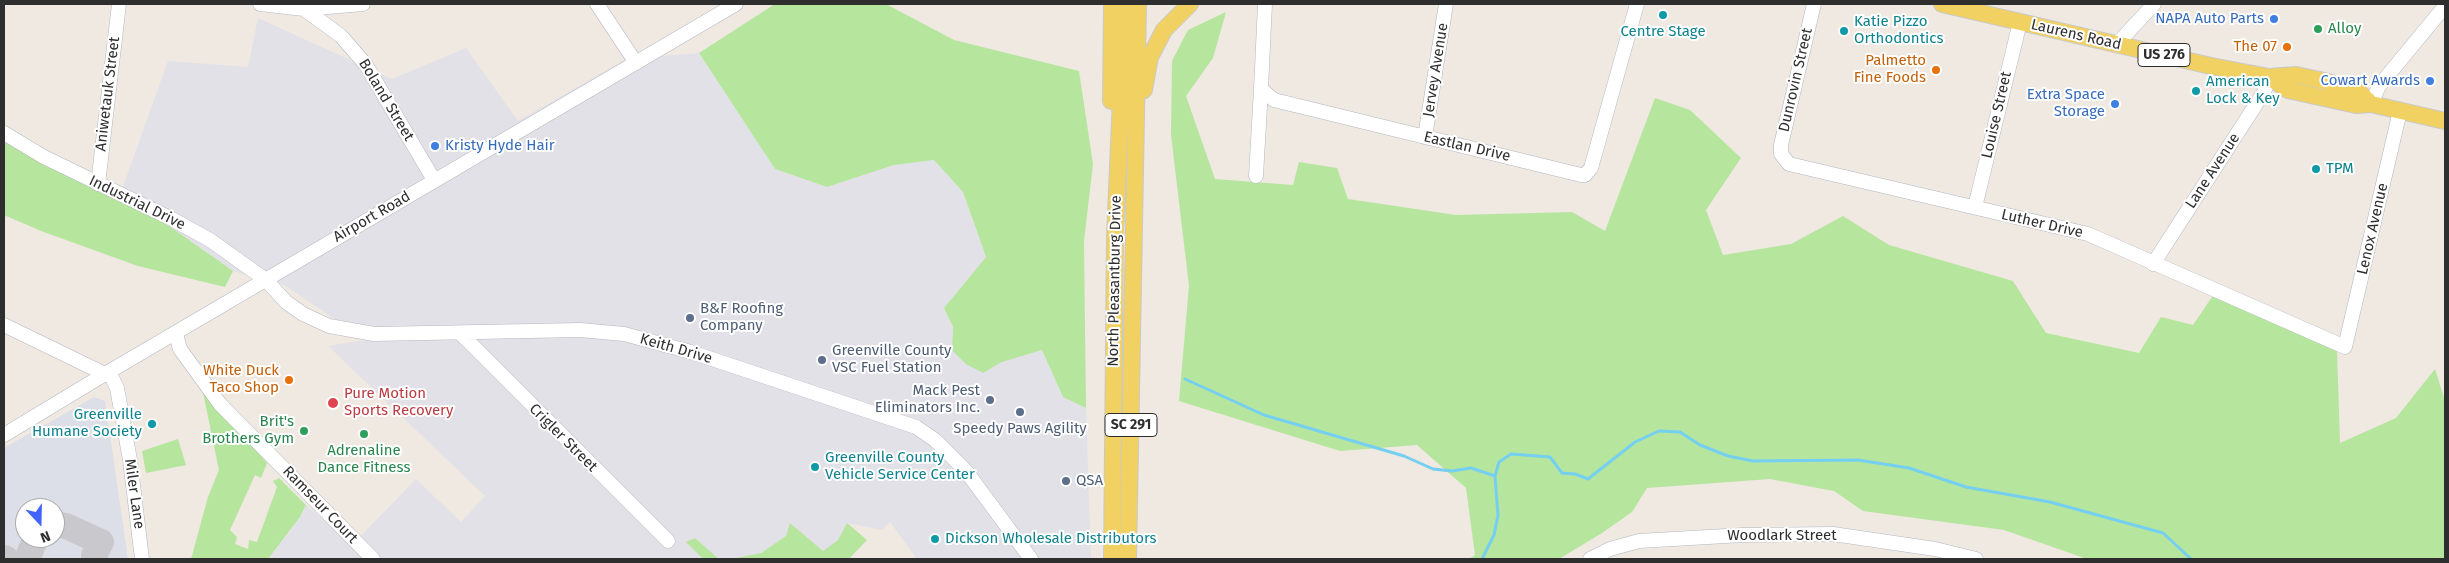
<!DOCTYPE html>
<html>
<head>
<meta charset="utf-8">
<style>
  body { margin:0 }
  #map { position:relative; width:2449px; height:563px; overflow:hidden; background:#efe9e1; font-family:"Fira Sans",sans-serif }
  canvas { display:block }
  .frame { position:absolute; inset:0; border:5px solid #2e2e2e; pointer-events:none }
  .north { position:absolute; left:15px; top:498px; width:50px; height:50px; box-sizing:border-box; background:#fff; border:1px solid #ababab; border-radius:50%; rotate:159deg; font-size:14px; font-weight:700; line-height:20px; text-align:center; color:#2e2e2e }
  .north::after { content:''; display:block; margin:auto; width:18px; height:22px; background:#4264fb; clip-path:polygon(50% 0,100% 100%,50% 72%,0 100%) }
</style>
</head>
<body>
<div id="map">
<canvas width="2449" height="563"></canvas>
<div class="frame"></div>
<div class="north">N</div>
</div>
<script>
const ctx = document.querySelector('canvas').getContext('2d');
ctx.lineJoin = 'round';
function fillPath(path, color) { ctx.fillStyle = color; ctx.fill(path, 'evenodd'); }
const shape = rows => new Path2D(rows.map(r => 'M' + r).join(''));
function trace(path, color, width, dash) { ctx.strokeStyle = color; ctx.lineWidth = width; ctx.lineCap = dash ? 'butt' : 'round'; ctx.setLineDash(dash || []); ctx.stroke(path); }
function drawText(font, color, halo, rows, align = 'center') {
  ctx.font = font + ' "Fira Sans",sans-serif'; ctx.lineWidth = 4; ctx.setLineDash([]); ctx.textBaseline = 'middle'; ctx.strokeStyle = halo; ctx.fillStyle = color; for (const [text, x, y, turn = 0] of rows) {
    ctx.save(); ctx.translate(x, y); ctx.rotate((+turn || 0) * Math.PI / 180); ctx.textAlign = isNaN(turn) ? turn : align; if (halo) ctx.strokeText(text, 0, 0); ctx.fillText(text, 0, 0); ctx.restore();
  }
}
fillPath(shape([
  [258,18,392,79,466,48,518,121,626,59,699,53,775,169,827,187,894,165,934,160,963,192,986,257,944,308,953,327,952,350,983,373,1002,362,1042,350,1063,397,1086,408,1091,559,917,559,890,522,882,530,847,523,838,540,823,551,814,545,786,536,761,553,731,559,719,559,695,538,687,542,703,559,268,559,300,518,306,505,352,545,416,479,461,522,485,496,328,346,366,340,284,285,233,271,121,192,168,61,248,67]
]), '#e3e1e8');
fillPath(shape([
  [94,397,105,401,128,559,4,559,4,448],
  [25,508,55,508,55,538,25,538]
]), '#dcdee8');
fillPath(shape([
  [775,4,886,4,954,40,1079,71,1093,164,1084,241,1086,408,1063,397,1042,350,1002,362,983,373,966,364,952,350,953,327,944,308,986,257,963,192,934,160,894,165,827,187,775,169,699,53],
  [1226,12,1213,58,1186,96,1215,179,1293,185,1299,162,1337,168,1348,199,1456,215,1572,212,1605,231,1655,98,1690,110,1741,158,1706,210,1723,255,1791,244,1843,216,1889,245,2013,281,2046,333,2139,353,2161,317,2193,325,2214,294,2337,349,2340,443,2396,418,2435,369,2445,401,2445,559,2087,559,2004,530,1863,511,1834,491,1770,479,1647,488,1632,512,1602,533,1559,559,1469,559,1475,555,1466,488,1417,445,1340,451,1179,401,1189,286,1171,135,1172,61,1188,30],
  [4,139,121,192,233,271,225,287,138,266,41,231,4,215],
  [202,388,267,463,261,478,255,475,230,530,237,537,235,544,248,549,249,540,257,542,277,487,273,481,279,478,306,505,300,517,268,559,191,559,208,497,219,470],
  [178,439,186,465,146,473,142,451],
  [790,523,823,551,838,540,847,523,867,540,849,559,731,559,761,553,786,536],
  [695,538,719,559,703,559,686,542]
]), '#b6e59e');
trace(shape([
  [1185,379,1264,415,1404,456,1433,469,1452,471,1471,468,1495,476,1499,462,1511,454,1550,457,1562,473,1575,474,1588,479,1635,442,1659,431,1680,432,1700,445,1728,456,1753,461,1858,460,1909,468,1966,487,2050,502,2163,533,2191,559],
  [1482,559,1494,535,1498,515,1495,476]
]), '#75cff0', 3);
trace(shape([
  [55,524,66,526,101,542,94,556],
  [4,558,6,559],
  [27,559,36,538]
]), '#c9c8cc', 26);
const minor = shape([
  [260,4,304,9,363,4],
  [597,4,636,63],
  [1265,4,1261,89,1274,100,1581,175,1585,175,1591,168,1637,4],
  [1814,4,1781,145,1781,154,1789,164,2088,234,2345,347,2400,111],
  [304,9,341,36,366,65,434,180],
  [2117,44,2154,4],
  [2371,104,2379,86,2445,6],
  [4,133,44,157,172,219,210,240,266,280,286,302,303,314,329,326,374,334,580,330,624,334,691,352,916,427,935,440,966,471,1031,559],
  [1425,137,1446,4],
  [1256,176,1261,89],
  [98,184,119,4],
  [1975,207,2020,22],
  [2153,264,2264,92,2269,77],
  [4,325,105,374,736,4],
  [460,333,668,541],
  [176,334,180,349,220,404,373,559],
  [109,372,117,388,130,460,142,559],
  [4,435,105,374],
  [1590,559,1610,549,1639,541,1743,535,1833,534,1935,549,1976,559]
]);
const major = shape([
  [1942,4,2211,66,2269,77,2296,75,2324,81,2358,91,2371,104],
  [2269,77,2288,90,2356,105,2371,104,2445,121],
  [1144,90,1150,57,1164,30,1190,4],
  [1111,101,1112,4],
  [1112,559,1115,237,1125,4],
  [1128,559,1138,4]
]);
trace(minor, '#b4b7c1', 15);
trace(major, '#c9c9c9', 18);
trace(minor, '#fff', 14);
trace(major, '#f2d163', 16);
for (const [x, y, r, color] of [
  [1663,15,5,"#0f9aa8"],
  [2274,19,5,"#3f7fe0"],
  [2318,29,5,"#2e9e5b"],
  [1844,31,5,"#0f9aa8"],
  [2287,47,5,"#e8710a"],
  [1936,70,5,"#e8710a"],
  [2430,81,5,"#3f7fe0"],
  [2196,91,5,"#0f9aa8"],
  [2115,104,5,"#3f7fe0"],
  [435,146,5,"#3f7fe0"],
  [2316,169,5,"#0f9aa8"],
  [690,318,5,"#5c6f8a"],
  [822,360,5,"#5c6f8a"],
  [289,380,5,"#e8710a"],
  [990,400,5,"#5c6f8a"],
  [333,403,6,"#e0444e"],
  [1020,412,5,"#5c6f8a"],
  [152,424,5,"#0f9aa8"],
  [304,431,5,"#2e9e5b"],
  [364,434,5,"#2e9e5b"],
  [815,467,5,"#0f9aa8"],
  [1066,481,5,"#5c6f8a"],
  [935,539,5,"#0f9aa8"]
]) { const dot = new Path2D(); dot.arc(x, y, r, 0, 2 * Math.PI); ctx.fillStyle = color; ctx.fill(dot); trace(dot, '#fff', 2); }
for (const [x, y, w] of [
  [2164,55,52],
  [1131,425,52]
]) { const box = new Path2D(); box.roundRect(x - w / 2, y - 11.5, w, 23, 4); ctx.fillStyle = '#fff'; ctx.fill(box); trace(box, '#2e2e2e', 1); }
drawText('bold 14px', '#2e2e2e', null, [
  ["US 276",2164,55],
  ["SC 291",1131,425]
]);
drawText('15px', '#366cbe', '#fff', [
  ["NAPA Auto Parts",2264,19],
  ["Cowart Awards",2420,81],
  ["Extra Space",2105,95],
  ["Storage",2105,112],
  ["Kristy Hyde Hair",445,146,"left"]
], 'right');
drawText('15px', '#0d838f', '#fff', [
  ["Katie Pizzo",1854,22],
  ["Orthodontics",1854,39],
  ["Centre Stage",1663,32,"center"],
  ["American",2206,82],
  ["Lock & Key",2206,99],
  ["TPM",2326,169],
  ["Greenville",142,415,"right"],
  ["Humane Society",142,432,"right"],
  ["Greenville County",825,458],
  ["Vehicle Service Center",825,475],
  ["Dickson Wholesale Distributors",945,539]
], 'left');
drawText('15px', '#27864d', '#fff', [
  ["Alloy",2328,29],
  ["Brit's",294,422,"right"],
  ["Brothers Gym",294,439,"right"],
  ["Adrenaline",364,451,"center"],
  ["Dance Fitness",364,468,"center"]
], 'left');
drawText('15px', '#2e2e2e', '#fff', [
  ["Laurens Road",2076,35,13],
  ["Jervey Avenue",1436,70,-81],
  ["Dunrovin Street",1796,80,-77],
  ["Aniwetauk Street",108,94,-83],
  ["Boland Street",386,100,59],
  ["Louise Street",1997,115,-77],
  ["Eastlan Drive",1467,147,13],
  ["Lane Avenue",2213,171,-57],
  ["Industrial Drive",137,203,26],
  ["Airport Road",372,217,-30],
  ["Luther Drive",2042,224,13],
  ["Lenox Avenue",2373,229,-77],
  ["North Pleasantburg Drive",1115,281,-89],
  ["Keith Drive",676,349,16],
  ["Crigler Street",563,438,45],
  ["Miler Lane",134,494,82],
  ["Ramseur Court",320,505,46],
  ["Woodlark Street",1782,536]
]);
drawText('15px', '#c56008', '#fff', [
  ["The 07",2277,47],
  ["Palmetto",1926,61],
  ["Fine Foods",1926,78],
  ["White Duck",279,371],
  ["Taco Shop",279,388]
], 'right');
drawText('15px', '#4e5e75', '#fff', [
  ["B&F Roofing",700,309],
  ["Company",700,326],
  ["Greenville County",832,351],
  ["VSC Fuel Station",832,368],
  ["Mack Pest",980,391,"right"],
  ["Eliminators Inc.",980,408,"right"],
  ["Speedy Paws Agility",1020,429,"center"],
  ["QSA",1076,481]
], 'left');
drawText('15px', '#be3a42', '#fff', [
  ["Pure Motion",344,394],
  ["Sports Recovery",344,411]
], 'left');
</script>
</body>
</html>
